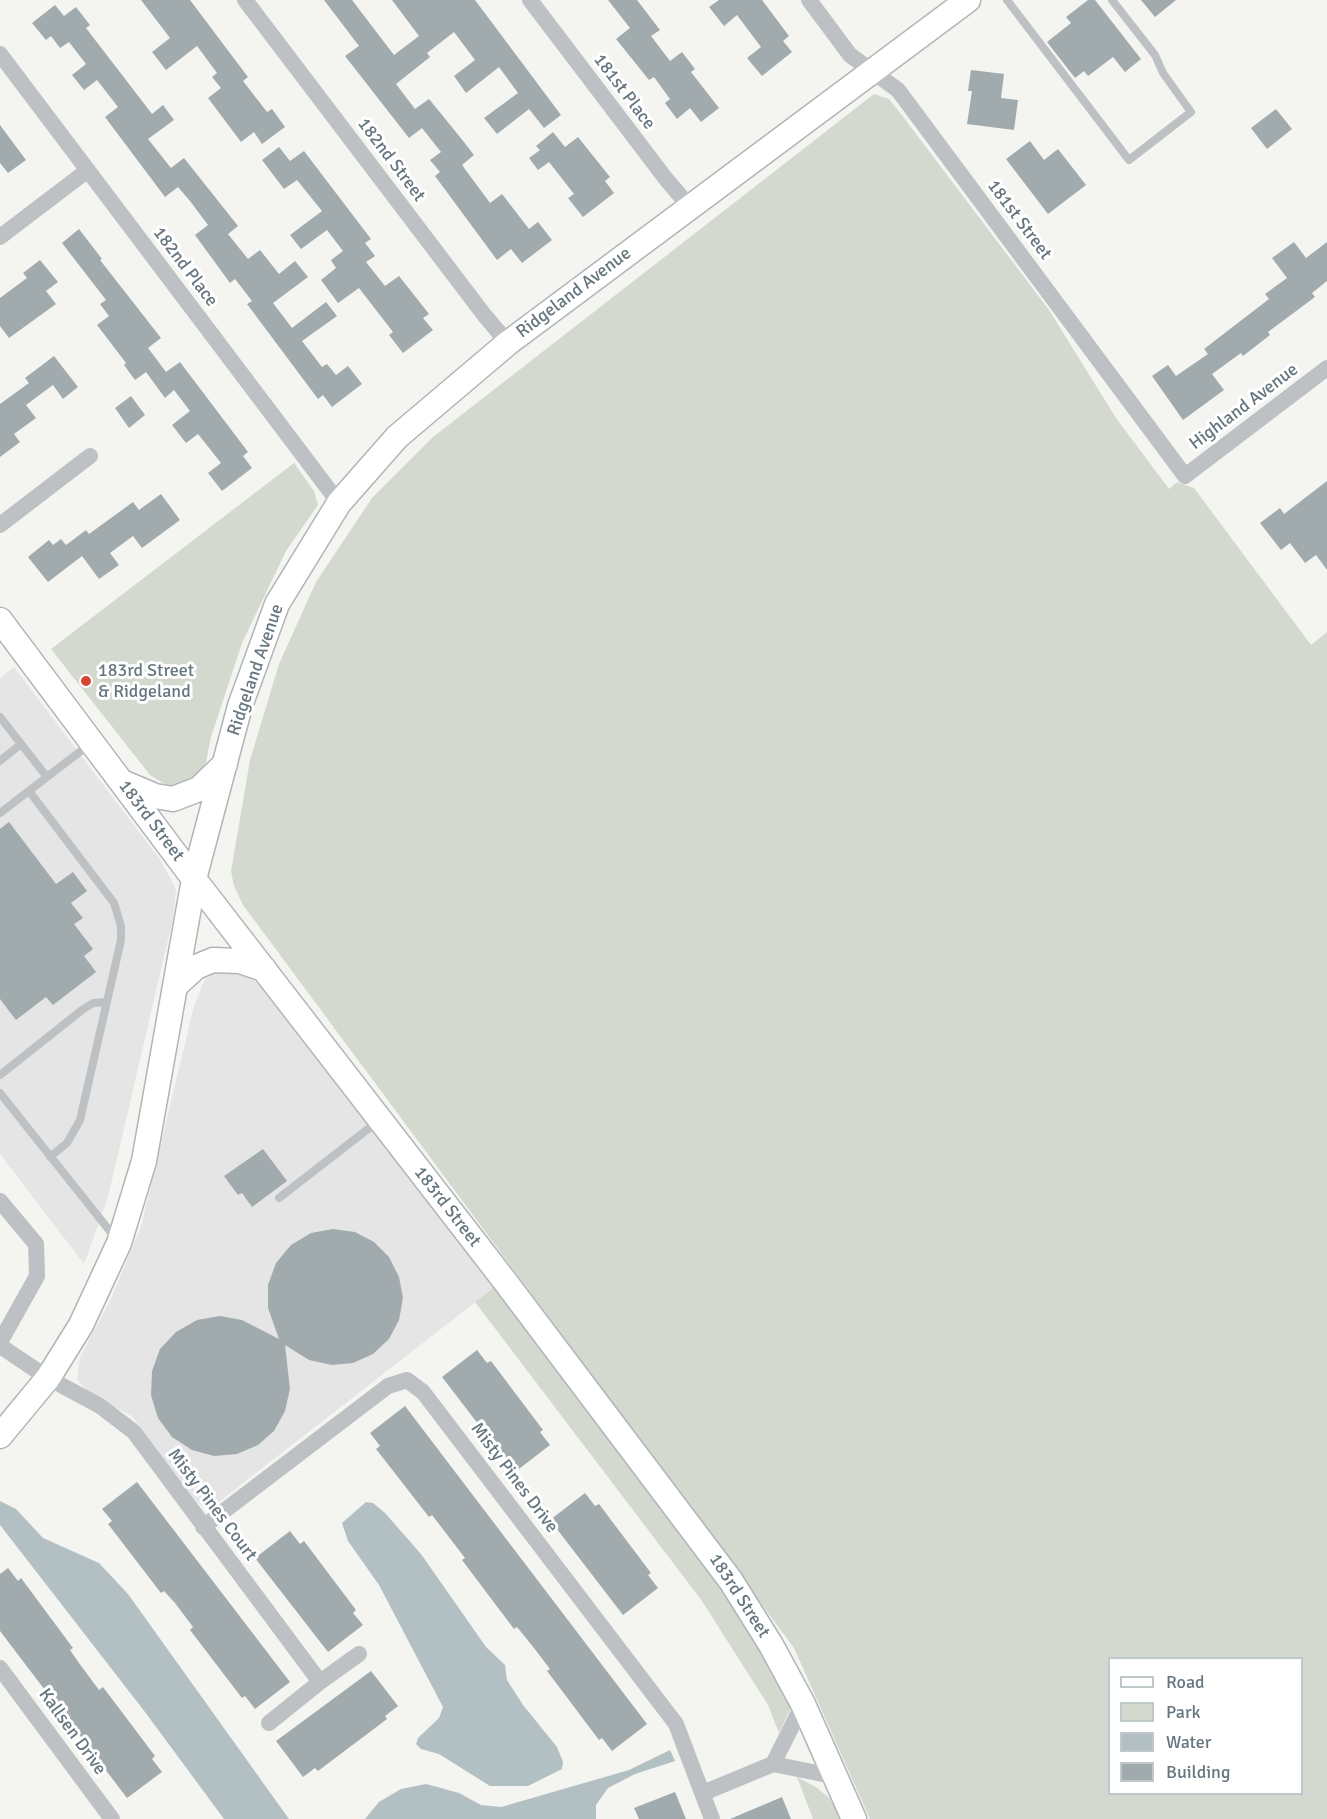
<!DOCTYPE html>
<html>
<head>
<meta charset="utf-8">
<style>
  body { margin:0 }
  #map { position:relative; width:1327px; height:1819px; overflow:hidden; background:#f4f4f0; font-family:Signika,sans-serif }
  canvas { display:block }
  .legend { position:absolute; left:1108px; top:1657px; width:195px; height:138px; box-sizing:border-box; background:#fff; border:2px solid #c1c8cc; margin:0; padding:8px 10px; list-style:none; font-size:18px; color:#65767f }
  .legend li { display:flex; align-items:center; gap:12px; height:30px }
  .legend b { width:30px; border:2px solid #c1c8cc }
</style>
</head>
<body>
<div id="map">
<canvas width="1327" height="1819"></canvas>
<ul class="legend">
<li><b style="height:8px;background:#fff"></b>Road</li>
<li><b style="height:16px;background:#d4d9d0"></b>Park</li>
<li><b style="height:16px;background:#b3c0c3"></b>Water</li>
<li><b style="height:16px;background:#a1abae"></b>Building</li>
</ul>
</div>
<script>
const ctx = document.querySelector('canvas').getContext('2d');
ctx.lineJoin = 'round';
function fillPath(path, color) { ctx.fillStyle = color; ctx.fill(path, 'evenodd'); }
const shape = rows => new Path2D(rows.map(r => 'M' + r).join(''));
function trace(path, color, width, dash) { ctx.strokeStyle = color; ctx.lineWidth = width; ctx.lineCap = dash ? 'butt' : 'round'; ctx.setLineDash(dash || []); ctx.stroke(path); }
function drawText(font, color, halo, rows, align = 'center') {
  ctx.font = font + ' Signika,sans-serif'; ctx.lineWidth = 6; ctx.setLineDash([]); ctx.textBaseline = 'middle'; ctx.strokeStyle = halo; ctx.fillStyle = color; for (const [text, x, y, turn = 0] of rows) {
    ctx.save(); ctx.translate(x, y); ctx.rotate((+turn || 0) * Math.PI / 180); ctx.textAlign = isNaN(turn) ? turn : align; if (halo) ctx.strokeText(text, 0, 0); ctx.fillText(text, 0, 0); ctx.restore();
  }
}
fillPath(shape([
  [14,667,161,861,176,889,173,918,108,1197,84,1264,0,1154,0,678],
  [221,971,243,973,260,984,496,1286,211,1508,197,1503,132,1416,91,1395,77,1379,80,1357,110,1301,141,1227,194,1006,205,979]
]), '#e4e5e4');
fillPath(shape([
  [874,94,889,99,901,114,1049,310,1116,418,1169,489,1177,482,1194,488,1311,645,1327,632,1327,1819,870,1819,794,1648,243,905,234,886,231,871,250,760,279,664,316,582,372,498,433,437],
  [1110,1658,1302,1658,1302,1794,1110,1794],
  [294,463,314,491,318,505,286,551,242,643,211,737,205,767,190,783,171,788,150,775,51,649],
  [496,1286,721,1584,782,1683,791,1708,779,1733,768,1705,702,1601,475,1302],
  [797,1777,816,1787,829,1798,842,1819,813,1819]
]), '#d4d9d0');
fillPath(shape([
  [0,1501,16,1509,43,1538,99,1563,128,1594,289,1819,224,1819,145,1712,0,1525],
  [366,1502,373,1503,385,1513,421,1554,486,1647,505,1665,507,1680,523,1705,557,1747,563,1762,562,1769,528,1786,490,1786,439,1754,421,1749,416,1744,418,1738,439,1718,443,1707,379,1585,348,1541,342,1523],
  [670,1750,675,1761,635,1774,608,1788,596,1805,596,1819,365,1819,379,1802,401,1789,426,1784,459,1793,481,1805,501,1807,629,1770]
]), '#b3c0c3');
fillPath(shape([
  [141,0,190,0,248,77,243,81,267,112,272,109,285,127,262,144,254,132,241,142,208,98,221,88,212,77,217,73,197,46,166,70,152,52,170,38],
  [324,0,352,0,394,55,419,36,392,0,475,0,561,115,544,128,529,109,497,134,484,118,518,93,499,67,466,93,454,76,475,60,454,32,427,53,430,57,396,84,415,109,429,99,460,137,474,155,462,165,490,203,502,194,529,229,538,222,552,240,522,263,511,249,497,260,435,176,440,172,430,160,441,152,422,128,409,138,345,56,359,46],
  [608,0,637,0,660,30,651,36,670,61,682,52,695,69,691,72,719,108,701,122,690,108,677,119,665,103,670,99,654,77,649,80,616,39,630,28],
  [719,0,762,0,789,36,783,41,792,52,762,76,747,58,761,47,737,15,724,26,709,7],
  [1088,0,1095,0,1141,59,1125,72,1113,57,1088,76,1084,71,1075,78,1047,42,1071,23,1066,17],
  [1141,0,1176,0,1155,17],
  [55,5,64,16,76,7,90,25,86,28,152,114,163,105,174,120,148,139,171,168,184,158,238,226,228,234,248,259,260,250,279,274,295,261,308,277,273,303,292,328,326,302,337,316,302,341,322,367,327,364,336,375,348,366,362,384,332,407,323,395,318,399,247,304,252,301,235,279,230,283,195,235,208,225,190,201,178,187,165,197,105,117,118,107,97,80,84,90,72,75,86,64,69,42,60,48,51,36,46,40,32,23],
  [971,70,1004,74,1001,98,1018,100,1014,130,967,124,972,91,968,91],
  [1276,109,1292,129,1267,149,1251,128],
  [0,125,26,160,8,173,0,163],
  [553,132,565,147,578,137,610,177,605,181,614,193,583,217,568,198,574,194,549,162,538,170,529,158,540,150,536,146],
  [1030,141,1044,160,1058,149,1086,185,1048,214,1006,159],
  [279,147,290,161,304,151,371,239,365,243,375,256,366,262,385,286,399,276,429,314,423,318,433,330,403,353,389,335,393,332,359,288,338,303,321,280,336,268,331,260,343,251,327,230,301,249,290,235,322,211,297,180,284,189,262,160],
  [79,229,102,259,100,260,161,338,148,348,166,372,180,362,248,452,243,456,252,468,222,491,208,473,221,463,198,434,186,443,172,425,190,411,174,390,165,398,146,372,135,380,124,365,126,363,97,325,109,316,100,304,106,300,62,243],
  [1294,242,1306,258,1327,242,1327,281,1312,293,1315,297,1268,332,1270,335,1243,356,1241,353,1212,374,1224,390,1183,420,1152,376,1168,365,1176,376,1208,354,1204,349,1269,299,1265,294,1287,278,1272,258],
  [40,260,58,282,46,291,56,304,9,338,0,326,0,298,27,278,23,273],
  [54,356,78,387,63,399,53,385,26,405,36,418,14,434,20,442,0,457,0,404,29,383,25,378],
  [131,396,145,415,129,428,115,408],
  [1327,481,1327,570,1316,555,1305,563,1290,543,1281,550,1260,523,1280,508,1284,514],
  [161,494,180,520,142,548,133,536,110,553,119,565,99,579,82,556,48,582,28,557,49,540,53,545,61,539,66,545,86,530,89,534,133,502,139,510],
  [9,822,56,884,73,872,87,891,71,903,83,918,74,924,93,949,84,956,96,972,53,1005,46,997,16,1020,0,999,0,829],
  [263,1149,287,1181,252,1207,242,1193,238,1195,224,1176],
  [333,1229,355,1232,374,1242,389,1257,399,1277,403,1298,399,1320,389,1339,373,1354,353,1363,332,1365,309,1360,285,1345,290,1389,285,1411,274,1431,258,1445,237,1454,214,1456,192,1450,172,1437,158,1418,151,1395,152,1371,160,1349,176,1332,197,1320,220,1316,242,1320,279,1339,268,1308,268,1285,276,1263,291,1245,311,1233],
  [477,1350,487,1363,491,1361,543,1430,540,1432,550,1445,515,1472,442,1377],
  [405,1406,647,1724,612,1751,602,1738,599,1740,547,1671,550,1669,534,1648,517,1627,514,1629,462,1560,465,1558,432,1515,429,1517,376,1449,380,1446,370,1433],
  [137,1482,290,1682,255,1709,245,1696,242,1698,190,1630,193,1627,175,1603,164,1591,161,1593,108,1524,112,1521,102,1509],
  [585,1493,595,1506,599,1504,651,1573,648,1575,658,1588,623,1615,550,1520],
  [290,1531,300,1544,304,1541,356,1610,353,1613,363,1625,328,1652,255,1558],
  [8,1568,18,1581,21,1578,73,1648,70,1650,79,1663,99,1690,103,1687,155,1756,152,1759,162,1772,127,1798,0,1631,0,1574],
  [371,1671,398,1706,385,1716,387,1719,318,1771,315,1768,303,1777,276,1741],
  [675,1792,686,1819,639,1819,634,1808],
  [782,1797,791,1819,730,1819]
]), '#a1abae');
const secondary = shape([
  [0,620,194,879,504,1280,731,1581,771,1645,803,1704,854,1819],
  [122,782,155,796,173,799,199,789,225,764],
  [175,986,196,967,213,960,240,961,264,969],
  [0,1436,48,1378,81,1325,119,1243,144,1161,194,879,240,706,277,604,339,503,397,437,508,343,968,0]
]);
trace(secondary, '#b0b5b8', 27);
trace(shape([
  [1007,0,1129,160,1191,112,1163,73,1155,55,1112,0],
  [0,717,47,777],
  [0,761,21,744],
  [29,791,114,903,121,926,121,940,80,1120,67,1143,50,1157],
  [0,813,90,744],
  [0,1075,82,1010,93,1003,107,1002],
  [0,1093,117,1240],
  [279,1198,377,1122]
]), '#bdc1c4', 8);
trace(shape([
  [245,0,485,316,508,343],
  [530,0,666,179,689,206],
  [809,0,850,55,898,90,1185,476,1327,368],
  [0,54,339,503],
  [0,237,88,170],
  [0,525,90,456],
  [0,1201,36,1244,37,1276,0,1342],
  [0,1346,48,1378,100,1406,134,1432,320,1682,269,1723],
  [203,1527,388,1386,407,1380,423,1392,676,1724,712,1819],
  [0,1668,112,1819],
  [320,1682,359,1654],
  [803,1704,773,1764,837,1777],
  [703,1793,773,1764]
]), '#bdc1c4', 16);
trace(secondary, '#fff', 24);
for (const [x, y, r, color] of [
  [86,681,6,"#d5452f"]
]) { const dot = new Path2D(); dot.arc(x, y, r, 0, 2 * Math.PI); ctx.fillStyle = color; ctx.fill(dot); trace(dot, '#fff', 2); }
drawText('18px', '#65767f', '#fff', [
  ["181st Place",624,92,53],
  ["182nd Street",391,160,53],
  ["181st Street",1019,220,53],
  ["182nd Place",185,267,53],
  ["Ridgeland Avenue",574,293,-37],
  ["Highland Avenue",1244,407,-37],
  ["Ridgeland Avenue",256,670,-71],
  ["183rd Street",151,821,53],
  ["183rd Street",447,1207,52],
  ["Misty Pines Drive",514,1478,53],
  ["Misty Pines Court",212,1505,53],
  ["183rd Street",739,1596,57],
  ["Kallsen Drive",72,1732,54]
]);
drawText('18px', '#65767f', '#fff', [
  ["183rd Street",98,671],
  ["& Ridgeland",98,692]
], 'left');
</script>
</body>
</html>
